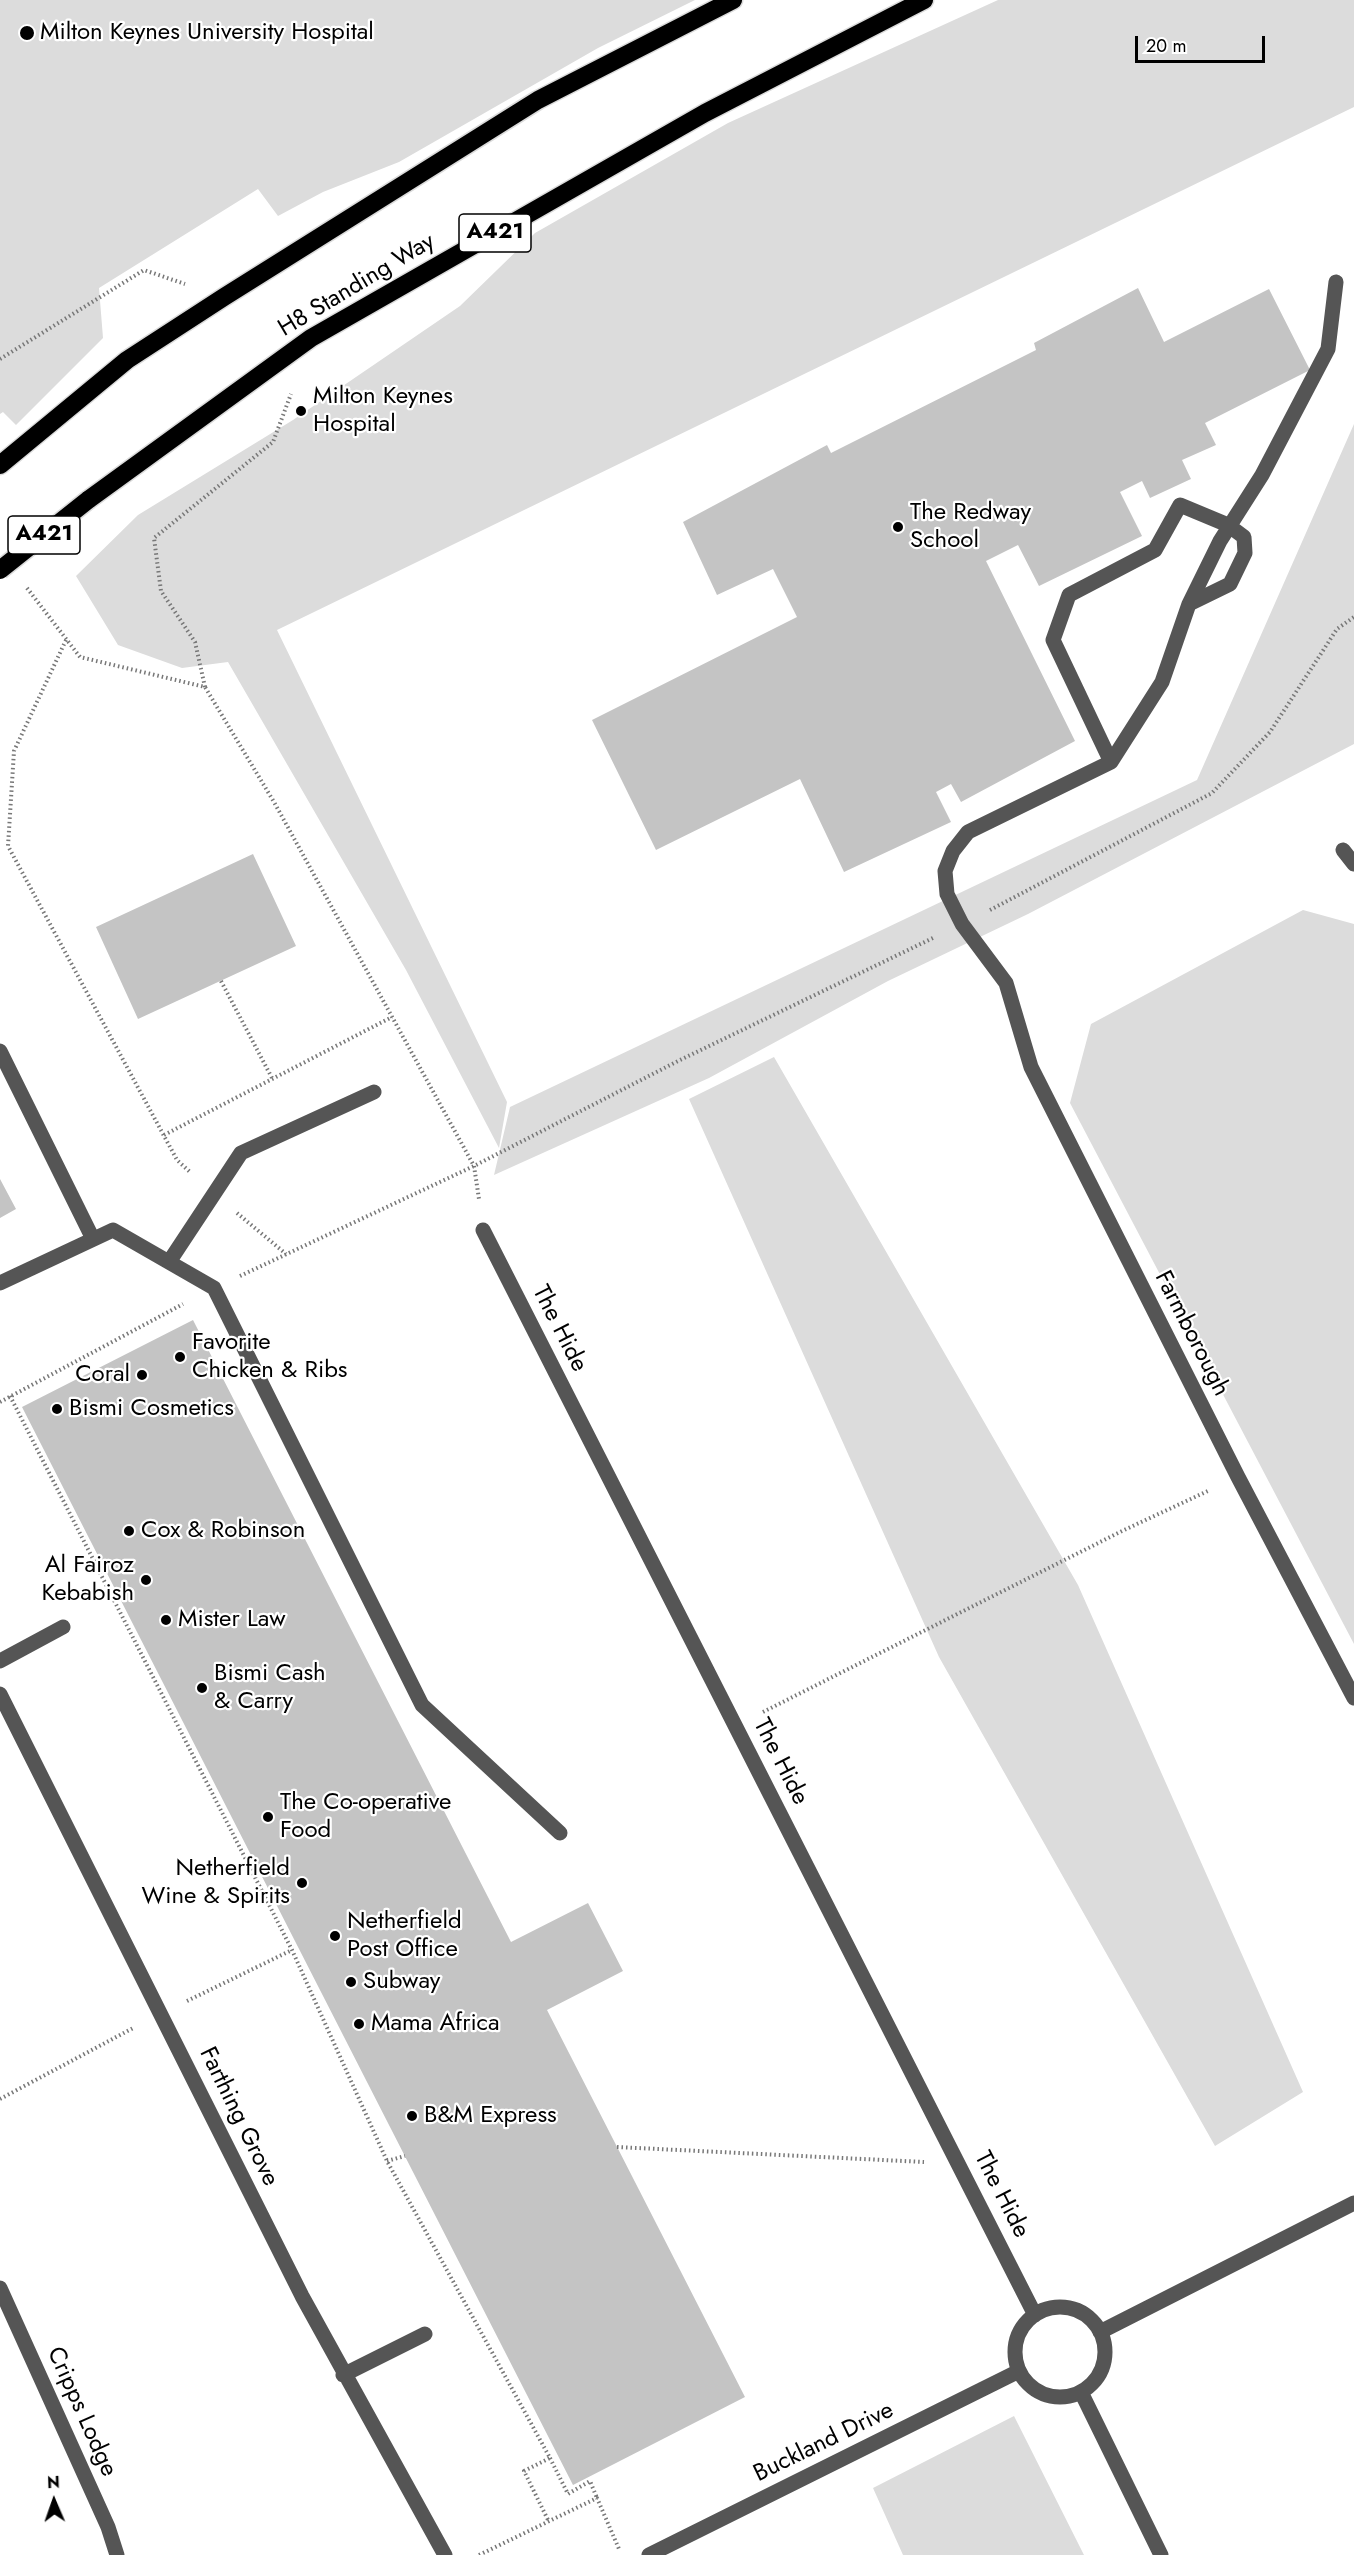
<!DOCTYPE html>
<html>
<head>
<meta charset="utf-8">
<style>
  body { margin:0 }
  #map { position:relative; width:1354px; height:2555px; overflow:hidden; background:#fff; font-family:Jost,sans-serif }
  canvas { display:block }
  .north { position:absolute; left:24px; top:2471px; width:60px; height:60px; -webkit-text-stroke:4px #fff; paint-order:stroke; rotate:358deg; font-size:16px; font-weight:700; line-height:24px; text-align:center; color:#000 }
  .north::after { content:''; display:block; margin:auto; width:21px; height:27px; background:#000; clip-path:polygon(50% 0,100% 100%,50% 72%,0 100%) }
  .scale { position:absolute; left:1135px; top:36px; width:130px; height:27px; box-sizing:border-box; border:3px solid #000; border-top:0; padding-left:8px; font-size:18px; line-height:21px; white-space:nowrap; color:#000; -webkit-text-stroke:4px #fff; paint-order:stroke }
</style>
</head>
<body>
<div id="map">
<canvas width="1354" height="2555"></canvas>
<div class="north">N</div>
<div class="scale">20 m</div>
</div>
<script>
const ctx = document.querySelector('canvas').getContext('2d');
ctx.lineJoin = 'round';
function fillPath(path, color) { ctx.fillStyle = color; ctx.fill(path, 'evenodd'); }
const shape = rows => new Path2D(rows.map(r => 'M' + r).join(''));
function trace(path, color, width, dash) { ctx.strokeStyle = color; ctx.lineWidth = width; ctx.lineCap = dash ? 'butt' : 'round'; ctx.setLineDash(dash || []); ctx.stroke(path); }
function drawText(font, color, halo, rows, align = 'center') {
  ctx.font = font + ' Jost,sans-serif'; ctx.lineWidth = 4.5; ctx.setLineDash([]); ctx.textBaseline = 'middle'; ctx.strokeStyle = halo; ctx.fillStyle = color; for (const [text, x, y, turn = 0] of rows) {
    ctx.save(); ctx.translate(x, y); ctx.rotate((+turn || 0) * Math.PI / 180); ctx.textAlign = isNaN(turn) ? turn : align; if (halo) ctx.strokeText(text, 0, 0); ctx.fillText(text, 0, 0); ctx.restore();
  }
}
fillPath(shape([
  [0,0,695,0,598,48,399,162,323,192,278,216,258,189,99,288,103,338,16,425,3,412,0,414],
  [998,0,1354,0,1354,107,277,630,507,1102,499,1148,406,970,228,662,182,668,118,645,76,576,138,515,293,420,460,306,535,233,728,123],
  [1354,424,1354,744,1028,914,888,981,709,1078,494,1175,510,1107,1197,780],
  [1303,910,1354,924,1354,1644,1070,1103,1091,1024],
  [774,1057,1078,1585,1303,2092,1215,2146,939,1657,689,1099],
  [1014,2416,1084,2555,903,2555,873,2488]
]), '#dcdcdc');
fillPath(shape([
  [1138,288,1164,342,1269,289,1310,370,1205,423,1216,445,1182,460,1191,479,1150,498,1142,481,1120,492,1142,536,1039,586,1018,545,986,561,1075,741,961,802,951,784,936,792,951,822,844,872,800,779,656,850,592,720,797,617,773,569,717,595,683,522,827,445,831,453,1036,350,1034,343],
  [253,854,296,946,138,1019,96,927],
  [0,1179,16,1209,0,1218],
  [193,1320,511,1942,588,1903,623,1971,547,2010,745,2397,573,2485,22,1407]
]), '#c4c4c4');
const highway = shape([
  [0,465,127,360,224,297,538,100,733,0],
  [88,500,311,338,705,113,924,0]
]);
trace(highway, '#dbdbdb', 21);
trace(shape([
  [0,359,144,270,185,284],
  [27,588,80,657,205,687,274,802,474,1166,479,1199],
  [66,640,14,751,8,846,177,1160,191,1173],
  [205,687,195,642,161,591,154,538,273,442,291,394],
  [990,910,1212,793,1270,732,1337,629,1354,617],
  [221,981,272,1078],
  [164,1135,392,1017],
  [237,1213,286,1254],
  [240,1276,474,1166,678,1061,935,937],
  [10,1396,292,1950,387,2161,550,2458,524,2471,549,2522],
  [0,1402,183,1304],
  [763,1712,1122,1531,1210,1490],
  [187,2001,292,1950],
  [0,2099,135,2027],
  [617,2147,924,2162],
  [387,2161,405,2156],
  [550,2458,568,2494,590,2481,597,2498],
  [479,2555,597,2498,619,2549]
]), '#777', 4, [1.5, 3]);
trace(shape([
  [1336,282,1328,349,1262,475,1220,541,1189,604,1162,682,1111,762,968,832,953,851,945,871,947,894,962,924,1006,983,1031,1067,1238,1477,1354,1698],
  [1111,762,1053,640,1069,595,1155,550,1180,505,1228,525,1244,537,1245,553,1230,584,1189,604],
  [1343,850,1354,864],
  [0,1051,93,1239],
  [483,1230,1035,2315],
  [169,1262,241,1153,374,1092],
  [0,1283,113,1230,214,1288,422,1705,560,1833],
  [0,1661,63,1627],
  [0,1694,302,2296,445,2555],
  [0,2288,108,2527,117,2555],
  '1015 2352a45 45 0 1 1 90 0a45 45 0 1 1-90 0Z',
  [1100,2332,1354,2203],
  [343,2375,425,2334],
  [1081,2392,1161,2555],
  [649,2555,1019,2371]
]), '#555', 15);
trace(highway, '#000', 18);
const highwayBridge = shape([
  [0,570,88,500]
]);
trace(highwayBridge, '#dbdbdb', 21, []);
trace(highwayBridge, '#000', 18);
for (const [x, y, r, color] of [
  [27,33,8,"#000"],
  [301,411,6,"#000"],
  [898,527,6,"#000"],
  [180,1357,6,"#000"],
  [142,1375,6,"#000"],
  [57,1409,6,"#000"],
  [129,1531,6,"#000"],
  [146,1580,6,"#000"],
  [166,1620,6,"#000"],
  [202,1688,6,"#000"],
  [268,1817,6,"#000"],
  [302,1883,6,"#000"],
  [335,1936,6,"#000"],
  [351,1982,6,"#000"],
  [359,2024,6,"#000"],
  [412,2116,6,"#000"]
]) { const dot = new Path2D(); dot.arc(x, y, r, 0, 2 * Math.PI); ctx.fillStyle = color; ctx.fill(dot); trace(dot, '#fff', 2); }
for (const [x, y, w] of [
  [495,233,72],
  [44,535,72]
]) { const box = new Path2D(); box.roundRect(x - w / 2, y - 19, w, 38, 4.5); ctx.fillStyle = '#fff'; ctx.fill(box); trace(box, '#000', 1.5); }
drawText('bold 22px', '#000', null, [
  ["A421",495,233],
  ["A421",44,535]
]);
drawText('24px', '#000', '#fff', [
  ["Milton Keynes University Hospital",40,33],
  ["Milton Keynes",313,397],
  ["Hospital",313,425],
  ["The Redway",910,513],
  ["School",910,541],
  ["Favorite",192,1343],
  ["Chicken & Ribs",192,1371],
  ["Coral",130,1375,"right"],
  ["Bismi Cosmetics",69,1409],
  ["Cox & Robinson",141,1531],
  ["Al Fairoz",134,1566,"right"],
  ["Kebabish",134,1594,"right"],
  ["Mister Law",178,1620],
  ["Bismi Cash",214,1674],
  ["& Carry",214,1702],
  ["The Co-operative",280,1803],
  ["Food",280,1831],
  ["Netherfield",290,1869,"right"],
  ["Wine & Spirits",290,1897,"right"],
  ["Netherfield",347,1922],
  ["Post Office",347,1950],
  ["Subway",363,1982],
  ["Mama Africa",371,2024],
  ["B&M Express",424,2116]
], 'left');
drawText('24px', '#000', '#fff', [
  ["H8 Standing Way",357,286,-31],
  ["The Hide",559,1329,63],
  ["Farmborough",1191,1334,63],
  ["The Hide",780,1762,63],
  ["Farthing Grove",238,2117,64],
  ["The Hide",1001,2195,63],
  ["Cripps Lodge",81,2412,66],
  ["Buckland Drive",824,2443,-26]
]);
</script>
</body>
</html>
